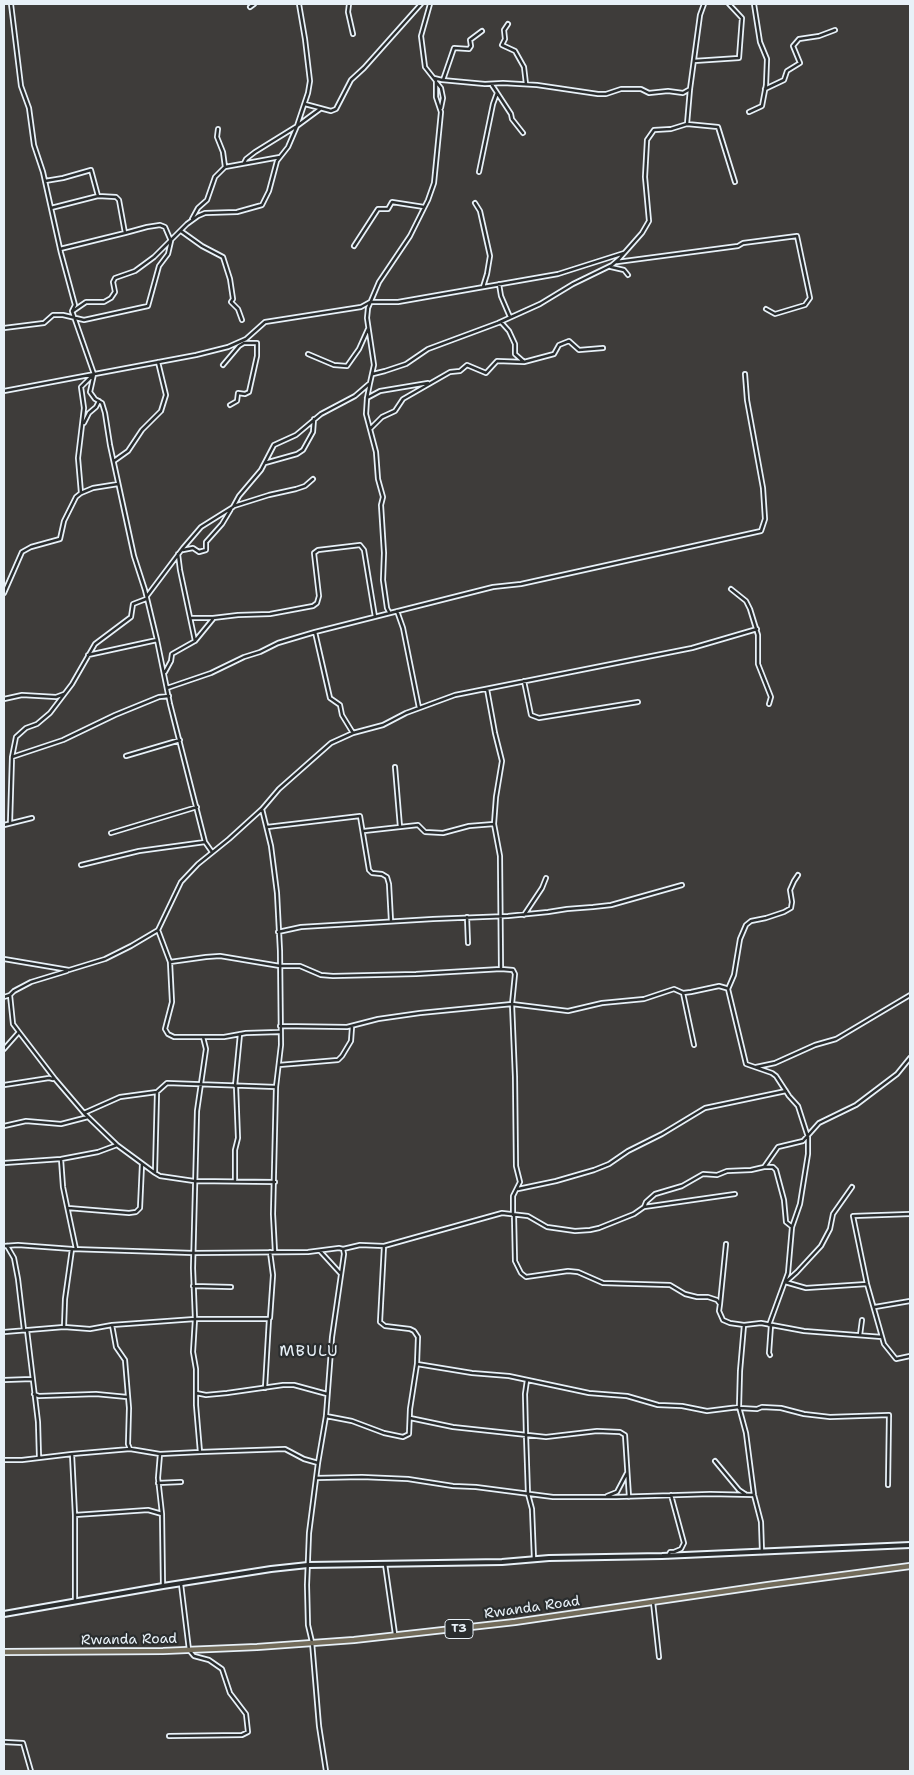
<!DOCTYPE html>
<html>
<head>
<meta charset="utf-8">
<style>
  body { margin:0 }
  #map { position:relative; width:914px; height:1775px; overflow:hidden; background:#3e3c3a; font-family:"Shantell Sans",sans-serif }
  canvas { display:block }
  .frame { position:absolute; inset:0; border:5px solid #e8f1f8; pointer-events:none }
</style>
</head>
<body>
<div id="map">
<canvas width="914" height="1775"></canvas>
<div class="frame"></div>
</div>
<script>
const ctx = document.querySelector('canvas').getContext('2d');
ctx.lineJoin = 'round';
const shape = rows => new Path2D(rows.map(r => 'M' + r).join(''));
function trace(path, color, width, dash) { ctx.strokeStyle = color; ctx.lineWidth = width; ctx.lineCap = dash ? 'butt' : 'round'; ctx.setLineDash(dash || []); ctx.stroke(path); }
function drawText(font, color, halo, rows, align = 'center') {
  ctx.font = font + ' "Shantell Sans",sans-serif'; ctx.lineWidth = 4.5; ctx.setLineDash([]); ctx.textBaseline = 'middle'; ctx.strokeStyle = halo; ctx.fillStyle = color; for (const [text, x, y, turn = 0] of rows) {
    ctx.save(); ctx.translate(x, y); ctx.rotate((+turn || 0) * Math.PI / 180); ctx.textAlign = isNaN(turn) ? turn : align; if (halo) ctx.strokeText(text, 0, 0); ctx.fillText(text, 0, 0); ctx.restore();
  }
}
const minor = shape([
  [11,4,21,86,29,108,34,145,43,172,61,253,75,305,72,311,94,374,90,392,95,399,102,403,105,413,110,445,134,556,145,590,157,640,170,704,205,842,212,852],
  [349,4,348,12,353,34],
  [250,7,254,4],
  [508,24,504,30,505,39,502,45,515,51,524,67,526,84],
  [694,61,739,58,742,18,729,4],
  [434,78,442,80,485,84,503,83,537,85,598,94,606,94,621,89,641,89,649,93,668,91,683,93,690,89],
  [443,80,454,48,469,49,471,46,470,40,482,31],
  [437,83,441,88,443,98,441,108],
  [492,85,511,114,512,119,523,133],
  [765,89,784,80,787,71,800,63,793,46,799,39,819,36,835,30],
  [305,104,331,111,336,109,351,80,364,68,421,4],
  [749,112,762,106,766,85,767,59,760,42,754,4],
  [687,124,718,127,735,182],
  [218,129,217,137,223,152,225,167,280,157],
  [244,163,246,159,255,152,297,126,308,93,310,81,305,39,299,4],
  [479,172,493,104,497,93],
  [475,203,480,211,490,256,487,274,483,287],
  [51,208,98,196],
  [192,219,198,208,207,200,215,177,225,167],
  [181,231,202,246,223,257,230,279,233,299,231,302,238,309,242,320],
  [354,246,378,209,388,209,392,202,424,207],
  [60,249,125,233],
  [617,262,738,246,743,243,797,236,810,298,805,305,775,314,766,309],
  [611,267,624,270,628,275],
  [499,284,501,296,510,317],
  [73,311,86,302,104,302,111,298,115,292,113,282,115,278,135,271,154,257,187,224,198,216,205,213,237,212,262,205,269,191,277,161,288,147,297,126,320,109],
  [501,322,509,331,515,344,515,354,524,362,554,354,559,345,569,341,579,350,603,348],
  [4,328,44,323,53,315,63,315,84,320,148,306,159,266,168,254,171,241,165,227,160,225,147,227,125,233,119,200,116,197,98,196,91,170,63,178,45,181],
  [308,354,334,365,347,366,359,349,368,329],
  [223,365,239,346,244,343,257,343,257,356,249,392,245,394,238,393,237,401,230,405],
  [373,374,385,371,406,364,428,349,498,323,540,304,573,284,612,265,619,259,642,233,649,221,645,177,647,140,654,130,671,129,687,124,690,89,700,15,704,4],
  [370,383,367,398,366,414,376,452,378,479,383,497,381,505,384,553,383,580,387,608,389,612],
  [4,391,196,355,228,347,246,339,265,322,361,307,370,302,398,302,558,274,624,253],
  [367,398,380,391,428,383],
  [84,423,89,413,96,407,99,401],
  [371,428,382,417,395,411,403,399,450,372,460,371,467,365,486,373,497,361,524,362],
  [114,461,128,451,142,430,161,411,166,395,158,362],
  [265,463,297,454,303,450,313,432,314,419],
  [81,493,78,458,84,408,81,387,93,375],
  [234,506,269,495,296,489,305,486,313,479],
  [183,550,193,548,199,552,206,550,206,542,222,524,231,509],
  [178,554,180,570,195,641],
  [731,589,746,601,750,609,758,635,758,664,771,697,769,704],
  [4,593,22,552,31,547,60,539,64,521,76,497,81,493,93,488,118,484],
  [147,596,183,548,201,527,233,507,239,496,261,470,274,445,296,435,321,414,355,396,370,383,374,365,367,318,368,308,379,282,410,236,428,200,434,183,441,112,436,97,436,81,425,67,421,36,430,4],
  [397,611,403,628,419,708],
  [191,618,213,618,238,615,270,614,313,606,317,603,319,596,314,553,318,550,360,545,364,550,375,617],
  [88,655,157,640],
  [165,672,171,661,172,654,195,641,213,619],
  [524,681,531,715,539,718,638,702],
  [167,688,211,673,244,657,260,652,278,643,315,632],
  [487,689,495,733,502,761,496,797,494,824,500,856,501,969],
  [4,699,22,695,56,697,64,694],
  [353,733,342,715,340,705,330,698,315,632,493,587,521,584,761,531,765,519,763,488,747,400,745,374],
  [126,756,180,740],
  [12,757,63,740,115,715,159,697,169,696],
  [395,767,400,827],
  [262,809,271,846,277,893,280,951,281,1045,276,1087,273,1214,275,1252],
  [10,823,12,757,16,737,26,728,37,724,50,713,72,684,95,644,131,617,133,604,146,599],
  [4,825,32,818],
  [267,827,360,816,369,870,372,873,382,874,387,877,389,884,391,921],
  [364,831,418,825,425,832,443,833,469,826,494,824],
  [111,833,197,807],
  [81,865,139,851,205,842],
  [524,915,542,888,546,878],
  [467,917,468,943],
  [158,930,170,962,172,1002,165,1029,168,1034,174,1037,224,1037,246,1033,279,1032],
  [278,932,301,927,433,919,508,916,548,912,567,909,593,907,611,905,682,885],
  [4,959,69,970,105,959,131,946,158,930,181,882,198,864,229,839,262,809,279,789,331,743,353,733,383,725,406,713,455,695,692,648,757,629],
  [170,962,206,957,220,956,280,966,300,966,321,975,333,976,416,974,501,969,513,970,515,974,512,1004,515,1077,516,1166,520,1182,513,1196,513,1215],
  [728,989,734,975,740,939,746,925,751,921,766,918,784,912,791,908,792,902,790,890,794,881,798,875],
  [683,993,694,1045],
  [4,997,10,995],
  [280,1026,347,1027,378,1019,420,1013,512,1004,568,1011,602,1003,644,999,674,989,683,993,691,992,719,986,726,988,728,989,746,1064,772,1073,776,1076,789,1096,798,1106,808,1137,808,1154,800,1204,792,1227,788,1273,769,1325],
  [19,1032,55,1079,84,1113,117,1145,155,1173,160,1176,194,1181,275,1182],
  [4,1049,19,1032,13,1024,10,995,14,991,31,982,67,971],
  [279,1065,338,1060,342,1056,351,1041,352,1027],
  [756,1067,775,1063,815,1045,836,1039,910,995],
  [4,1085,49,1078,53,1079],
  [235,1086,240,1034],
  [84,1113,120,1097,157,1092,167,1083,276,1087],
  [4,1126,26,1121,61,1124,88,1117],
  [61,1159,63,1187,76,1249],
  [4,1163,61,1159,98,1152,117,1145],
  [765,1167,773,1167,776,1170,784,1200,786,1222,791,1226],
  [155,1172,157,1092],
  [235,1180,235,1150,238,1138,236,1086],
  [518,1189,556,1181,594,1170,609,1164,628,1151,662,1134,705,1108,786,1091],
  [644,1207,646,1202,655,1194,682,1186,703,1174,717,1175,727,1171,751,1170,764,1167,778,1147,803,1141,819,1123,856,1105,897,1074,910,1058],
  [68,1208,129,1213,136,1212,140,1208,142,1164],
  [514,1215,515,1261,521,1273,526,1277,568,1271,578,1272,603,1283,670,1285,685,1294,697,1297,708,1297,717,1300,720,1304,719,1311,723,1320,730,1323,744,1325],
  [4,1246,18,1245,72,1249,193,1253,308,1252,339,1248,343,1249,344,1254,332,1337,326,1416,318,1463,309,1533,307,1585,308,1625,312,1642,319,1726,326,1771],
  [7,1246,14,1258,18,1279,24,1330],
  [343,1249,360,1245,384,1246,502,1213,528,1216,547,1227,575,1231,590,1230,599,1228,634,1214,644,1207,735,1194],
  [320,1251,341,1274],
  [787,1281,797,1272,821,1246,830,1229,833,1214,852,1187],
  [785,1282,806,1288,867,1284],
  [193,1286,231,1287],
  [720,1304,726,1244],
  [875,1307,910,1301],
  [112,1325,116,1347,125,1360,129,1408,128,1444,130,1449,160,1454],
  [64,1327,65,1299,72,1249],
  [27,1330,38,1422,39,1457],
  [4,1332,64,1327,90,1329,112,1325,195,1319,268,1319,270,1318,273,1275,270,1252],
  [860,1335,862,1320],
  [882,1337,867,1284,853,1216,910,1214],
  [770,1355,769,1353,771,1325],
  [417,1364,472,1373,509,1376,589,1393,627,1396,658,1405,682,1406,707,1411,739,1407],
  [4,1380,32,1379],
  [527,1380,525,1394,526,1435,528,1494,532,1509,534,1559],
  [265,1388,269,1319],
  [196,1393,206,1395,227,1393,283,1385,294,1385,327,1394],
  [34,1394,39,1396,96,1394,127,1397],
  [739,1408,757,1409,762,1407,781,1408,804,1414,830,1417,889,1415,888,1485],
  [326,1416,352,1421,384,1433,403,1437,409,1434,410,1409,417,1364,418,1337,414,1331,410,1329,385,1326,380,1322,384,1246],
  [410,1418,453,1427,546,1437,597,1431,620,1432,625,1435,629,1497],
  [200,1452,285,1449,304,1459,318,1463],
  [72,1454,130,1449],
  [4,1460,22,1460,72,1454,75,1515,75,1601],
  [715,1461,739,1490,745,1494],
  [316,1478,362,1477,408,1479,453,1486,476,1487,553,1497,616,1497,710,1494,754,1495],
  [158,1483,181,1482],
  [607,1496,617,1492,627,1473],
  [75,1515,148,1510,162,1514],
  [762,1552,761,1522,754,1495,746,1433,739,1407,740,1371,744,1325,761,1323,804,1331,882,1337,884,1344,896,1359,910,1356],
  [668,1556,670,1552,674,1552,681,1549,684,1543,671,1495],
  [385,1564,395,1634],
  [163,1586,162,1514,158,1478,160,1454,200,1452,196,1405,196,1369,193,1352,195,1319,193,1268,197,1111,206,1049,203,1037],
  [653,1602,659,1657],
  [169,1736,242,1735,248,1732,246,1714,230,1693,222,1669,209,1660,194,1656,189,1650,181,1584],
  [4,1742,23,1743,31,1771]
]);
const tertiary = shape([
  [4,1614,163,1586,271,1569,308,1565,502,1562,549,1558,662,1556,910,1545]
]);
const trunk = shape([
  [4,1652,163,1651,257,1647,354,1640,515,1622,768,1585,910,1566]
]);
trace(minor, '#e8f1f8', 6);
trace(tertiary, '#e8f1f8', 8);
trace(trunk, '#e8f1f8', 8);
trace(minor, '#2a2d2e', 2.5);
trace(tertiary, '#2a2d2e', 4);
trace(trunk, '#726b5a', 4.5);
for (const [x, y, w] of [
  [459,1629,28]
]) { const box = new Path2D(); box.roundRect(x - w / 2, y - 9.5, w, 19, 4); ctx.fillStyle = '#2a2d2e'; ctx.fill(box); trace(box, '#e8f1f8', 1); }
drawText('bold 12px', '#e8f1f8', null, [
  ["T3",459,1629]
]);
drawText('14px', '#e8f1f8', '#2a2d2e', [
  ["Rwanda Road",532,1608,-8],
  ["Rwanda Road",129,1640,-1]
]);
ctx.letterSpacing = '1px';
drawText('16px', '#e8f1f8', '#2a2d2e', [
  ["MBULU",309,1352]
]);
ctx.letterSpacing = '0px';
</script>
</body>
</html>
